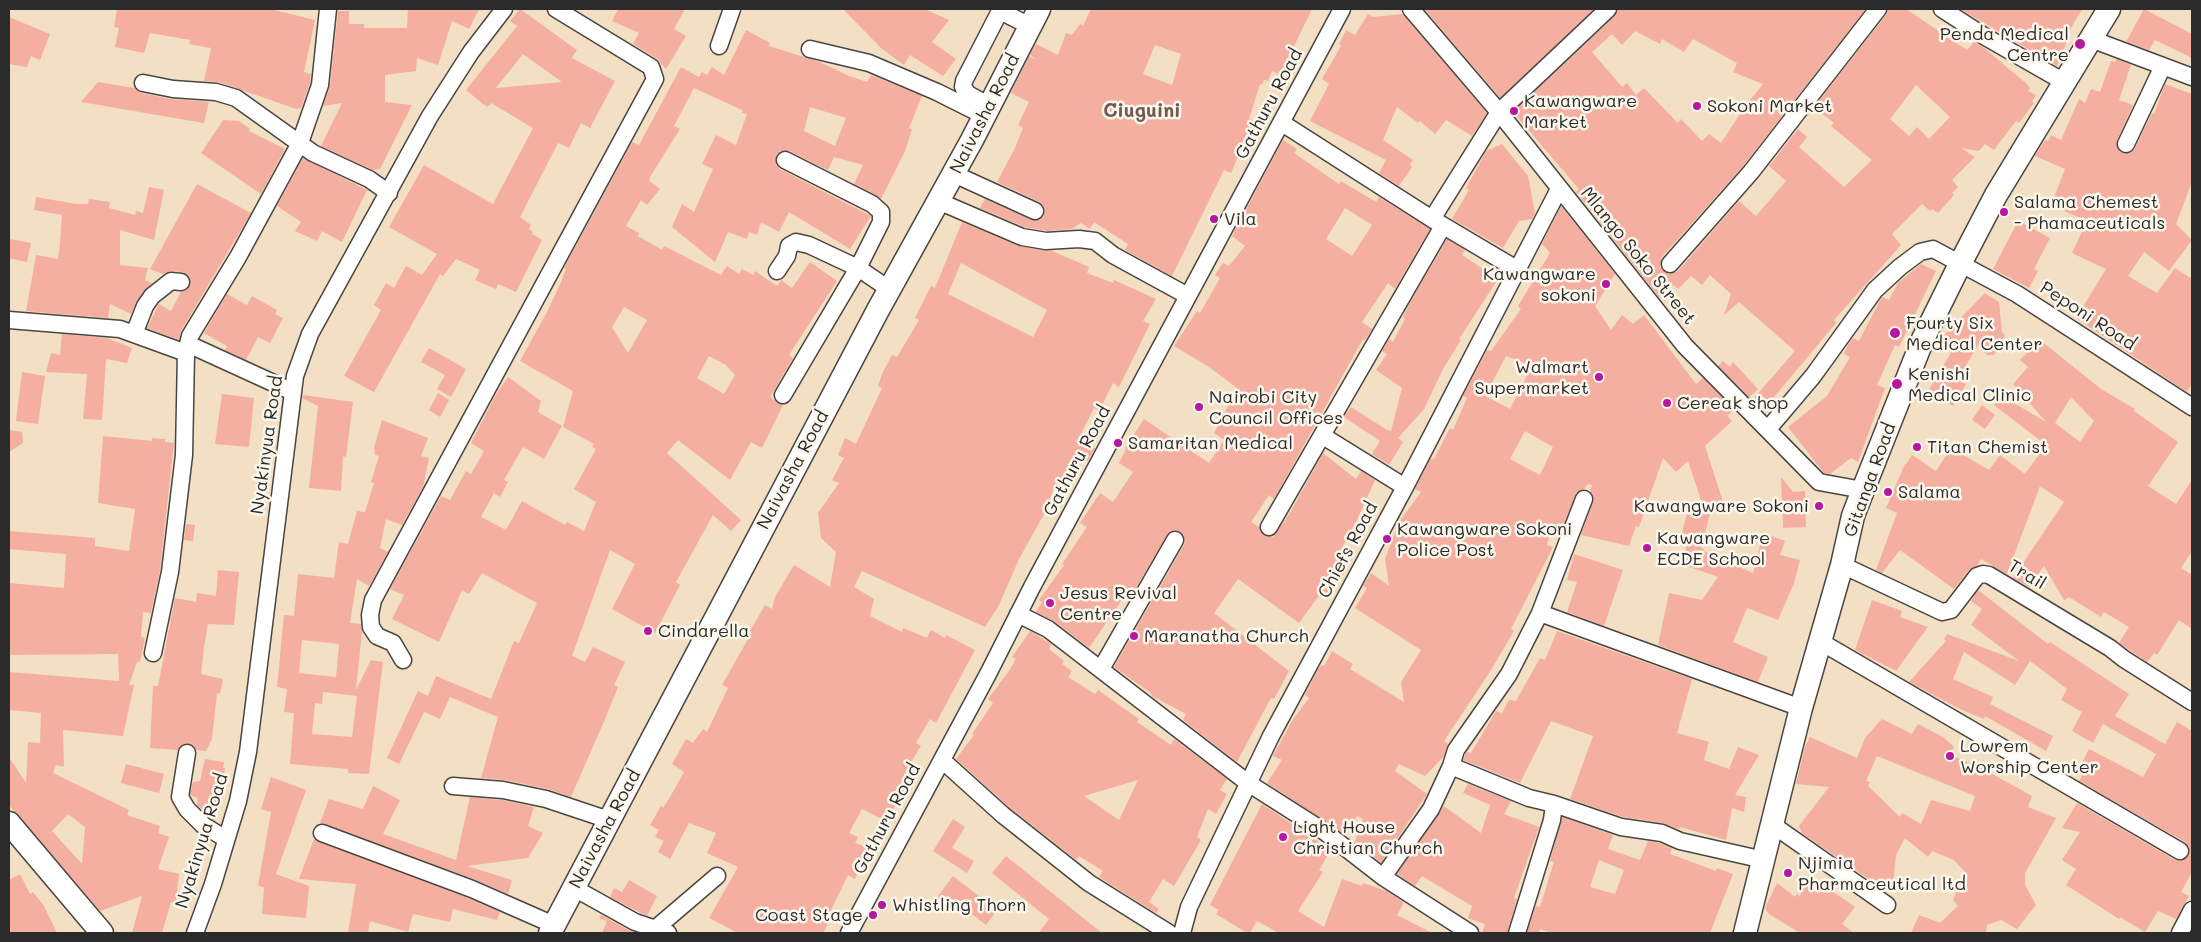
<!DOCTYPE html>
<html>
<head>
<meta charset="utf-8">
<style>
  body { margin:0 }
  #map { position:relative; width:2201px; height:942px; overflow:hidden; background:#f3dfc3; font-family:Mali,sans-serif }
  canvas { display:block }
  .frame { position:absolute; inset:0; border:10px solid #2b2b2b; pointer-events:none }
</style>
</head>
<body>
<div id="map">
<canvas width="2201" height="942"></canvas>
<div class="frame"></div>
</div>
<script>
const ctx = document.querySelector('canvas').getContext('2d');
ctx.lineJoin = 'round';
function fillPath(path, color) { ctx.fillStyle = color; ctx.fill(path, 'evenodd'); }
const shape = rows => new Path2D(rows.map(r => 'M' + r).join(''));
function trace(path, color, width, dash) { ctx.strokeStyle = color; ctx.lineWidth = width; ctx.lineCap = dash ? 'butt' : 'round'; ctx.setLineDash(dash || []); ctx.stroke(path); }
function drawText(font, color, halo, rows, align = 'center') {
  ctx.font = font + ' Mali,sans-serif'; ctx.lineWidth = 5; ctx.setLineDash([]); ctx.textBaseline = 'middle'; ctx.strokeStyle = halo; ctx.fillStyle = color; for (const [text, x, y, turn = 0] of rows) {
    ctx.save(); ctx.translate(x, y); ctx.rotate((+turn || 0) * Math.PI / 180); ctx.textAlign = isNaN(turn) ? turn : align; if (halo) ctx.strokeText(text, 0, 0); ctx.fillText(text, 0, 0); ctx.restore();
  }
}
fillPath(shape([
  [117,9,270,9,315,20,304,72,311,74,310,83,301,108,296,109,219,82,204,81,211,48,189,44,190,40,150,33,144,53,115,47,119,28,114,27],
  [408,9,479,9,469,29,452,21,438,65,417,58,416,71,385,75,385,102,412,105,380,169,373,170,321,146,342,103,323,106,330,86,338,11,349,11,349,24,364,24,364,28,407,28],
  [520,9,577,50,572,58,615,81,590,128,581,123,569,148,558,143,520,217,531,225,529,229,533,232,532,234,542,240,516,292,498,284,496,289,475,280,480,270,456,259,443,276,440,274,374,392,344,376,381,310,374,305,386,283,394,288,406,266,422,275,437,254,389,227,424,165,493,204,533,128,491,103,488,107,483,104,466,90,517,26,510,21],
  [523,54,562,82,496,88],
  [618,9,685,9,674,29,686,36,666,69,656,58,633,44,639,33,612,21],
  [843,9,924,9,949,20,932,42,956,59,943,76,910,55,904,65,881,48],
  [1091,9,1312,9,1280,75,1272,71,1268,81,1264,80,1262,85,1260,84,1249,119,1255,121,1241,155,1239,154,1231,173,1224,170,1172,276,1125,250,1128,244,1094,222,1090,229,1081,223,1072,229,1047,231,1025,227,980,208,985,199,1031,220,1036,221,1044,216,1045,210,1040,202,997,182,1014,150,1023,128,1018,125,1029,102,1011,93,1029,56,1036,60,1030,54,1036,44,1058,55,1066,33,1072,35,1080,24,1083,26],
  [1155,45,1181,54,1172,85,1143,74],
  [1424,9,1594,9,1500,98],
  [1618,9,1866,9,1743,166,1662,257,1660,267,1668,274,1678,271,1739,201,1756,216,1786,181,1769,166,1798,129,1807,137,1799,147,1844,187,1872,160,1831,126,1834,123,1814,107,1886,15,1888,9,1906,9,1967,50,1974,42,1983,47,2027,84,2030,88,2028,91,2036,95,2032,101,2034,103,2019,123,2016,121,1994,150,1985,144,1979,151,1961,148,1975,157,1952,180,1958,187,1952,193,1954,195,1938,213,1932,209,1930,211,1922,204,1892,234,1901,245,1834,320,1836,323,1765,408,1754,398,1795,351,1739,302,1724,315,1731,294,1710,275,1702,285,1691,276,1678,289,1673,285,1659,297,1576,192,1579,189,1513,112,1615,16],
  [1635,31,1660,44,1662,39,1684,52,1693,39,1737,63,1733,72,1763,84,1746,105,1721,143,1709,134,1702,141,1681,119,1678,123,1644,88,1636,95,1627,83,1622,87,1592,52,1612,34,1622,45],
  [1916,85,1950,117,1929,139,1917,127,1909,136,1890,119],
  [1960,9,2082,9,2067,35,2069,36,2057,66],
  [2144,9,2192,34,2192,58,2155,40,2149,50,2126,42],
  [1368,14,1373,17,1403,14,1487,113,1472,136,1446,120,1435,134,1420,121,1418,123,1397,107,1383,140,1413,160,1410,165,1412,167,1399,186,1379,173,1386,160,1310,121,1329,84,1322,79,1341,46,1339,44,1346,30,1355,35],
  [9,17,50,34,40,60,31,56,27,67,9,64],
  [746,30,770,43,769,46,820,62,849,76,867,82,871,75,922,96,909,128,912,129,905,151,881,199,854,184,863,165,834,157,828,170,789,151,780,151,776,156,776,165,780,169,871,216,850,249,789,212,779,232,761,222,757,235,749,232,747,239,728,232,715,262,672,227,682,204,694,212,713,169,702,164,716,135,736,145,747,114,742,113,742,110,694,88,674,126,680,129,650,177,649,181,660,189,647,205,641,200,626,226,639,233,638,236,662,250,664,246,721,275,727,266,739,274,742,269,753,275,755,271,777,286,781,280,792,288,810,262,837,281,789,355,793,358,770,397,783,405,762,448,751,442,730,480,678,440,667,453,741,520,731,531,713,515,676,582,680,585,655,633,612,609,635,564,610,550,572,656,585,662,593,647,625,662,614,685,618,687,605,719,571,797,548,789,505,780,481,778,498,717,450,697,440,719,424,712,399,764,387,758,418,691,428,696,436,676,491,699,514,641,519,643,537,603,482,573,469,594,462,590,439,642,392,619,404,595,390,589,441,496,450,500,466,471,471,474,484,451,471,443,496,394,508,377,541,401,538,412,562,426,544,459,523,447,504,480,508,482,500,497,494,493,481,517,506,530,522,501,565,525,567,522,584,531,596,502,574,489,596,449,592,447,594,444,563,427,573,391,520,361,547,312,561,282,566,269,564,268,632,142,639,145,681,67,699,77,702,72,707,75,712,67,724,75],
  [810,107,846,118,835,146,804,131],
  [624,307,647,320,628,353,612,327],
  [709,356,726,365,735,375,724,394,697,378],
  [2117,59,2131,65,2119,100,2133,105,2117,140,2118,149,2122,153,2131,152,2135,148,2152,113,2154,114,2165,84,2192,94,2192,182,2176,224,2192,240,2169,271,2144,252,2128,276,2157,293,2175,268,2192,279,2192,384,2187,392,2076,318,2106,269,2072,253,2087,221,2051,205,2065,169,2035,156,2045,140,2048,141,2051,135,2061,140,2079,99,2085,103,2091,89,2100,92,2111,61,2115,62],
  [98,82,134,88,141,93,171,99,209,102,204,123,81,102],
  [223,120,239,121,250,129,249,131,285,149,261,194,201,153],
  [1283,140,1297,149,1294,153,1339,184,1341,181,1376,202,1379,197,1430,229,1395,289,1388,283,1362,322,1372,329,1365,340,1363,339,1274,499,1269,495,1251,522,1259,527,1264,535,1273,537,1291,511,1323,453,1356,479,1361,471,1375,480,1357,520,1336,559,1348,568,1326,599,1320,594,1299,623,1238,579,1214,613,1289,671,1274,699,1271,698,1237,762,1183,720,1186,714,1152,696,1151,693,1114,667,1184,545,1185,539,1180,532,1174,530,1167,535,1134,591,1130,588,1089,648,1054,621,1036,612,1042,602,1039,600,1064,565,1062,564,1087,527,1080,523,1100,493,1113,502,1133,472,1119,463,1126,449,1125,448,1144,419,1209,463,1224,440,1214,433,1237,388,1209,367,1174,346,1197,311,1200,313,1220,278,1215,275,1223,263,1229,266,1245,246,1232,236],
  [1345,208,1372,225,1352,256,1326,239],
  [1502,144,1528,176,1535,213,1532,219,1519,221,1503,248,1452,219,1469,190,1466,188,1486,151],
  [303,158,367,190,342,242,322,231,317,241,295,231,301,222,277,206],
  [197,184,251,213,181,331,179,340,147,328,159,304,171,311,181,292,189,287,190,278,182,272,171,271,163,274,150,269],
  [149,187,164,190,154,240,120,230,120,265,148,268,145,280,152,283,137,300,131,314,110,304,108,318,26,311,36,255,58,259,60,242,62,215,34,210,36,197,76,204,88,204,89,199,110,202,109,208,135,215,136,211,143,213],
  [1561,206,1615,274,1595,306,1611,330,1622,315,1633,324,1644,315,1696,384,1703,378,1734,410,1727,416,1732,421,1705,446,1723,502,1715,508,1702,503,1688,461,1676,472,1663,458,1639,527,1636,526,1629,546,1581,535,1593,502,1590,492,1592,485,1588,484,1584,489,1577,492,1561,531,1551,529,1547,545,1553,547,1511,629,1514,631,1491,670,1444,741,1448,744,1444,756,1425,776,1399,764,1395,771,1427,794,1381,863,1355,842,1363,819,1357,816,1345,835,1267,783,1282,760,1273,756,1292,721,1309,698,1305,695,1318,669,1322,665,1324,666,1332,651,1353,664,1350,669,1404,702,1401,682,1421,650,1355,608,1367,588,1363,586,1371,573,1389,586,1385,559,1399,522,1421,492,1415,489,1431,458,1434,459,1450,428,1453,430,1467,398,1463,396,1487,350,1491,351,1521,309,1518,306,1550,253,1542,244],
  [1506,356,1532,366,1510,409,1485,396],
  [1525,431,1553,447,1540,475,1510,459],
  [2018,221,2050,238,2034,269,2038,271,2029,288,1993,269],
  [962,222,1018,246,1052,251,1089,267,1087,273,1113,283,1114,280,1156,299,1143,321,1150,324,1119,387,1113,383,1099,411,1094,408,1081,434,1083,435,1080,441,1095,448,1088,461,1077,456,1059,486,1056,483,1043,516,1019,559,999,605,985,627,862,571,854,587,874,599,870,616,902,632,903,628,927,638,931,630,945,638,946,635,975,650,936,723,930,719,916,743,921,746,905,772,912,777,886,821,862,809,849,833,858,837,855,843,868,848,855,879,848,875,830,912,833,913,823,933,738,933,709,918,738,867,707,853,716,833,689,823,670,859,658,852,664,841,655,837,659,830,650,825,661,806,663,808,670,797,684,772,672,764,686,739,693,743,703,729,707,732,728,688,722,685,752,632,750,631,765,605,772,609,775,597,794,565,830,587,836,552,821,538,818,513,839,483,832,480,844,458,838,455,845,438,856,444,882,388,878,386,883,372,892,355,897,357,919,320,915,318,931,286,935,288],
  [961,263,1047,310,1033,337,948,294],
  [10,239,31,243,27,262,9,258],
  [1447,239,1465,250,1462,255,1498,279,1459,339,1461,340,1443,369,1424,409,1398,438,1403,442,1389,465,1372,454,1380,441,1344,417,1351,407,1387,430,1391,431,1402,388,1376,370,1387,354,1382,351,1389,339,1393,342,1405,319,1403,317,1411,301],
  [1921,264,1936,271,1899,347,1895,345,1877,385,1885,388,1858,462,1851,458,1830,474,1824,473,1788,427,1827,396,1850,357,1844,354,1848,345,1853,338,1859,341,1882,297,1889,300,1898,283],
  [1985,293,1999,302,2002,332,2005,335,1994,355,1987,355,1978,345,1962,372,1966,374,1961,382,1966,384,1953,406,1928,391,1955,346,1944,335],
  [227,294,247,305,252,296,277,310,275,314,283,318,270,343,258,337,246,360,225,350,227,346,204,333],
  [62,334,107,338,132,348,127,363,106,359,102,420,83,419,87,374,46,372,51,353,60,355],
  [2040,340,2101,389,2135,409,2134,411,2178,442,2148,486,2176,504,2192,480,2192,551,2181,568,2192,575,2192,629,2179,620,2157,655,2154,653,2147,662,2119,643,2129,627,2104,612,2101,617,2069,597,2064,600,2044,566,2029,587,2013,578,2064,502,2040,486,2007,574,1981,559,1977,566,1969,570,1954,589,1900,550,1882,573,1876,570,1897,513,1886,508,1905,464,1906,464,1912,455,1936,471,1951,448,1989,470,2000,455,2025,474,2046,445,1994,405,2002,396,2046,422,2013,384,2028,367,2020,360],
  [2071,397,2094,421,2080,442,2055,423],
  [429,348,466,369,451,397,437,389,445,375,421,362],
  [1723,361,1730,367,1733,362,1758,389,1749,397,1718,366],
  [22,372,45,376,38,424,16,421],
  [438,393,449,400,440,417,429,410],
  [222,394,254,398,249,447,215,444],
  [303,395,353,402,346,457,343,456,341,491,309,488,318,406,302,398],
  [1982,405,1995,415,1985,429,1972,420],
  [382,420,428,438,421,456,429,458,423,487,402,525,386,519,380,548,388,552,369,586,357,579,350,623,361,624,362,631,356,690,371,660,383,662,369,774,348,773,348,769,290,764,294,713,284,712,287,689,277,687,284,615,294,616,298,574,334,578,339,542,348,544,357,511,365,512,374,483,371,482,379,456,375,455,374,448],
  [302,640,339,644,336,677,299,673],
  [323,692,357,696,352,737,312,734,315,703,322,704],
  [9,430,22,432,23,443,9,452],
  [103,436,152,441,152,438,165,439,165,442,174,443,160,570,151,613,143,612,141,637,145,638,140,662,137,662,129,685,134,685,123,736,63,730,64,767,56,765,53,773,129,810,127,815,160,826,158,833,169,837,158,869,179,874,176,902,171,902,162,933,132,933,142,896,100,911,9,805,9,757,26,783,28,742,40,743,41,713,9,710,9,672,119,681,118,654,9,655,9,583,64,588,66,554,9,549,9,531,95,538,95,546,129,551,135,509,98,503],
  [68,814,85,827,82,864,52,831],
  [1781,477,1793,492,1805,491,1806,527,1783,528],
  [1688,509,1710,514,1701,548,1704,549,1703,551,1753,573,1763,533,1785,541,1780,555,1800,560,1794,583,1778,620,1747,608,1733,642,1768,657,1758,682,1658,645,1669,593,1702,600,1718,577,1681,564,1690,535,1682,533],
  [186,524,195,525,193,541,184,540],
  [1574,554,1623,570,1604,626,1567,612,1577,582,1567,580],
  [218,570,239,572,234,625,208,624,204,647,201,674,223,679,220,694,217,693,212,739,206,751,196,750,188,743,183,744,178,750,150,748,153,686,158,686,175,598,196,602,197,593,216,596],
  [1978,590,2048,644,2050,642,2129,694,2115,716,2165,744,2177,722,2192,731,2192,872,2181,892,2189,896,2176,919,2158,911,2145,932,2120,917,2119,919,2066,885,2076,869,2062,860,2080,832,2062,828,2077,803,2175,860,2180,861,2188,856,2190,851,2185,842,2079,781,2088,766,2082,763,2089,749,2143,777,2156,754,2103,724,2093,743,2072,731,2082,712,2061,700,2067,689,2030,661,2015,685,1964,652,1953,679,1993,697,1990,704,2053,736,2046,751,1985,716,1984,719,1960,709,1909,682,1946,641,1944,639,1947,634,2019,661,1971,625,1982,609,1971,601],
  [1872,600,1902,611,1900,617,1928,627,1896,671,1855,650],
  [1030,631,1051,644,1049,649,1064,661,1062,664,1072,671,1068,677,1095,694,1098,690,1139,719,1137,722,1171,745,1174,739,1227,779,1220,790,1227,794,1216,814,1208,809,1197,837,1201,840,1174,886,1163,879,1149,902,1159,909,1156,913,1099,877,1103,871,1079,856,1076,860,1009,807,956,759,974,735,972,734,993,703,988,699,1009,671,1016,659,1012,657],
  [1138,780,1119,820,1084,796],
  [1557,631,1692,679,1677,733,1709,742,1704,760,1729,769,1738,747,1759,755,1735,795,1746,797,1744,812,1732,808,1726,840,1680,827,1679,829,1663,823,1623,817,1570,799,1593,736,1551,721,1520,783,1463,760,1467,752,1471,753,1496,711,1502,713,1509,700,1516,701,1540,658,1545,660],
  [1882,719,1912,734,1918,724,1943,737,1954,747,1949,754,1983,769,2032,796,2028,807,2056,818,2025,873,2025,885,2036,905,2017,929,2001,920,1987,925,1986,933,1911,933,1919,915,1940,923,1958,906,1953,900,1965,872,1954,860,1932,851,1928,857,1905,838,1896,855,1893,883,1881,888,1802,833,1799,826,1829,787,1796,784,1805,747,1810,737,1857,758,1865,738],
  [1877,756,1975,796,1970,811,1931,800,1921,824,1902,813,1900,817,1868,786,1870,782,1866,781],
  [205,759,224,762,223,768,225,768,215,821,197,805,198,798,190,795,193,782,200,781],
  [126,764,164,774,159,793,121,783],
  [271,777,306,790,276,874,309,886,306,918,262,914,264,887,258,886,271,812,261,809],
  [1468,784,1511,801,1504,814,1539,827,1514,898,1517,899,1507,933,1482,933,1485,924,1468,918,1472,906,1422,876,1415,886,1397,874,1444,806,1481,833,1490,805,1463,793],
  [373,786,400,800,383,834,456,860,470,797,502,800,534,807,528,826,543,833,528,858,467,866,512,880,508,894,476,880,320,823,329,799,363,809],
  [1262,804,1331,850,1319,870,1323,872,1298,911,1324,927,1342,879,1362,886,1363,883,1387,891,1404,903,1397,915,1432,933,1279,933,1257,921,1250,933,1247,933,1216,914,1219,910,1210,905],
  [1562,817,1613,835,1608,849,1640,860,1648,841,1659,843,1672,848,1670,854,1716,871,1717,868,1733,874,1710,933,1552,933,1540,929,1539,933,1527,933,1536,906,1540,907,1554,862,1550,861],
  [1599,860,1624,870,1615,894,1590,887],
  [953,819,965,827,952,848,974,861,967,873,933,851],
  [314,839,468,898,500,912,497,920,453,909,450,922,413,914,408,932,370,921,368,933,348,933,356,884,299,879],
  [1006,856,1102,933,1039,933,1049,919,992,873],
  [20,874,30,894,33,892,44,906,57,933,9,933,9,880],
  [1809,875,1855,907,1842,924,1854,933,1800,933,1769,914,1765,908,1777,883,1795,897,1797,894,1800,896],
  [953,876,997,910,986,925,955,901,948,910,935,900],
  [629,880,657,896,647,916,610,897,614,888,622,892],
  [601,915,630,931,637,933,602,933,607,921,599,918]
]), '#f5afa1');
const street = shape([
  [1411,9,1499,112,1685,346,1819,482,1863,490],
  [1942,9,1984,36,2066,83],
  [1000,11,1030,26],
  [2091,39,2192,77],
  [719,46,732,9],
  [810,49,869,63,937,92,985,116],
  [143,83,173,89,216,92,236,98,313,153,369,179,389,193],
  [990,106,968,94,963,87,964,81,1001,9],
  [1282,123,1432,219,1518,270],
  [2126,144,2163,66],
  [785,160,872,204,881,212,881,222,858,268,889,289],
  [954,174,1035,211],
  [938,201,1022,237,1046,241,1079,239,1095,241,1113,255,1188,296],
  [1432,219,1499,112,1608,9],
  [1670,264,1751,172,1878,9],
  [777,271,787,256,789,246,796,242,809,245,858,268,783,395],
  [9,320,120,329,186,353],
  [134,334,145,306,152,296,171,281,181,282],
  [188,344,293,392],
  [1768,429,1813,376,1875,290,1900,267,1920,252,1933,249,2017,294,2192,407],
  [1323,436,1405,487],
  [1269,527,1443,226],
  [1842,565,1942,612,1951,610,1977,576,1983,574,1989,575,2110,648,2124,659,2192,702],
  [1540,613,1584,499],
  [1018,614,1048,629,1248,783,1325,832,1383,877,1470,933],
  [1821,642,2180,851],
  [153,653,170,572,184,455,186,353,190,336,238,257,300,143,320,85,328,9],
  [403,660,393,643,377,636,371,627,370,615,373,600,655,79,651,67,556,9],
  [1101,669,1175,540],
  [187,753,180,797,187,809,203,825,226,839],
  [942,760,1003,815,1089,883,1169,933],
  [1451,766,1529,798,1554,804],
  [453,786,503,790,546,799,609,820],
  [1773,825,1887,905],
  [322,833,472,889,554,925],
  [1383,877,1431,809,1451,766,1456,750,1509,674,1540,613,1801,708],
  [574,888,635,922,668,933],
  [655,929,717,876],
  [195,933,213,884,238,801,248,752,295,376,310,334,430,116,471,52,504,9],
  [849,933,988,674,1032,587,1342,9],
  [1182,933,1189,907,1271,736,1405,487,1559,189],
  [1517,933,1552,820,1554,804,1621,827,1662,833,1680,841,1764,860],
  [2180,933,2192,910]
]);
const secondary = shape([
  [9,823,102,933],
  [550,933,878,310,972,140,1039,9],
  [1745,933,1801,708,1842,565,1853,516,1863,490,1923,339,1960,264,1996,195,2109,9]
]);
trace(street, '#494642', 19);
trace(secondary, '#494642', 25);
trace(street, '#fff', 16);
trace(secondary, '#fff', 22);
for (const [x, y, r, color] of [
  [2080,44,6,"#b5179e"],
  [1697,106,5,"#b5179e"],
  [1514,111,5,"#b5179e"],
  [2004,212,5,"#b5179e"],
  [1214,219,5,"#b5179e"],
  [1606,284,5,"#b5179e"],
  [1895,333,6,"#b5179e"],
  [1599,377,5,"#b5179e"],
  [1897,384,6,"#b5179e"],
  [1667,403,5,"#b5179e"],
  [1199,407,5,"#b5179e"],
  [1118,443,5,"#b5179e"],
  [1917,447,5,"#b5179e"],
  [1888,492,5,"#b5179e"],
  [1819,506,5,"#b5179e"],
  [1387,539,5,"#b5179e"],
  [1647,548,5,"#b5179e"],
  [1050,603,5,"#b5179e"],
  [648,631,5,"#b5179e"],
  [1134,636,5,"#b5179e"],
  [1950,756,5,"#b5179e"],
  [1283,837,5,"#b5179e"],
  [1788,873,5,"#b5179e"],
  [882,905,5,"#b5179e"],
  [873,915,5,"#b5179e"]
]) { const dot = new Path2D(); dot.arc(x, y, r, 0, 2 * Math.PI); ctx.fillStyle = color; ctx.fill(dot); trace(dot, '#fbf7ec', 2); }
drawText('18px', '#2b2b2b', '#fbf7ec', [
  ["Penda Medical",2069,34,"right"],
  ["Centre",2069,55,"right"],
  ["Kawangware",1524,101],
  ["Market",1524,122],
  ["Sokoni Market",1707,106],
  ["Salama Chemest",2014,202],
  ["- Phamaceuticals",2014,223],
  ["Vila",1224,219],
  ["Kawangware",1596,274,"right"],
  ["sokoni",1596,295,"right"],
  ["Fourty Six",1906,323],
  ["Medical Center",1906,344],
  ["Walmart",1589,367,"right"],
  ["Supermarket",1589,388,"right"],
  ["Kenishi",1908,374],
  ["Medical Clinic",1908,395],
  ["Nairobi City",1209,397],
  ["Council Offices",1209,418],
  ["Cereak shop",1677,403],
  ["Samaritan Medical",1128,443],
  ["Titan Chemist",1927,447],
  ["Salama",1898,492],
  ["Kawangware Sokoni",1809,506,"right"],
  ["Kawangware Sokoni",1397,529],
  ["Police Post",1397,550],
  ["Kawangware",1657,538],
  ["ECDE School",1657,559],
  ["Jesus Revival",1060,593],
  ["Centre",1060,614],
  ["Cindarella",658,631],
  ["Maranatha Church",1144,636],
  ["Lowrem",1960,746],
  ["Worship Center",1960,767],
  ["Light House",1293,827],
  ["Christian Church",1293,848],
  ["Njimia",1798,863],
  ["Pharmaceutical ltd",1798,884],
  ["Whistling Thorn",892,905],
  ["Coast Stage",863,915,"right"]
], 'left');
drawText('18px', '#2b2b2b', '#fbf7ec', [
  ["Gathuru Road",1269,104,-62],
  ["Naivasha Road",985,114,-63],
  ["Mlango Soko Street",1638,256,51],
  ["Peponi Road",2088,316,33],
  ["Nyakinyua Road",267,445,-82],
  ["Gathuru Road",1077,461,-62],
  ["Naivasha Road",793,470,-62],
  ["Gitanga Road",1870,480,-70],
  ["Chiefs Road",1348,550,-62],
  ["Trail",2027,575,31],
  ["Gathuru Road",887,819,-62],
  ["Naivasha Road",605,829,-62],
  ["Nyakinyua Road",202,841,-73]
]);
drawText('bold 19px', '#725954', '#fbf7ec', [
  ["Ciuguini",1142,111]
]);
</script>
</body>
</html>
